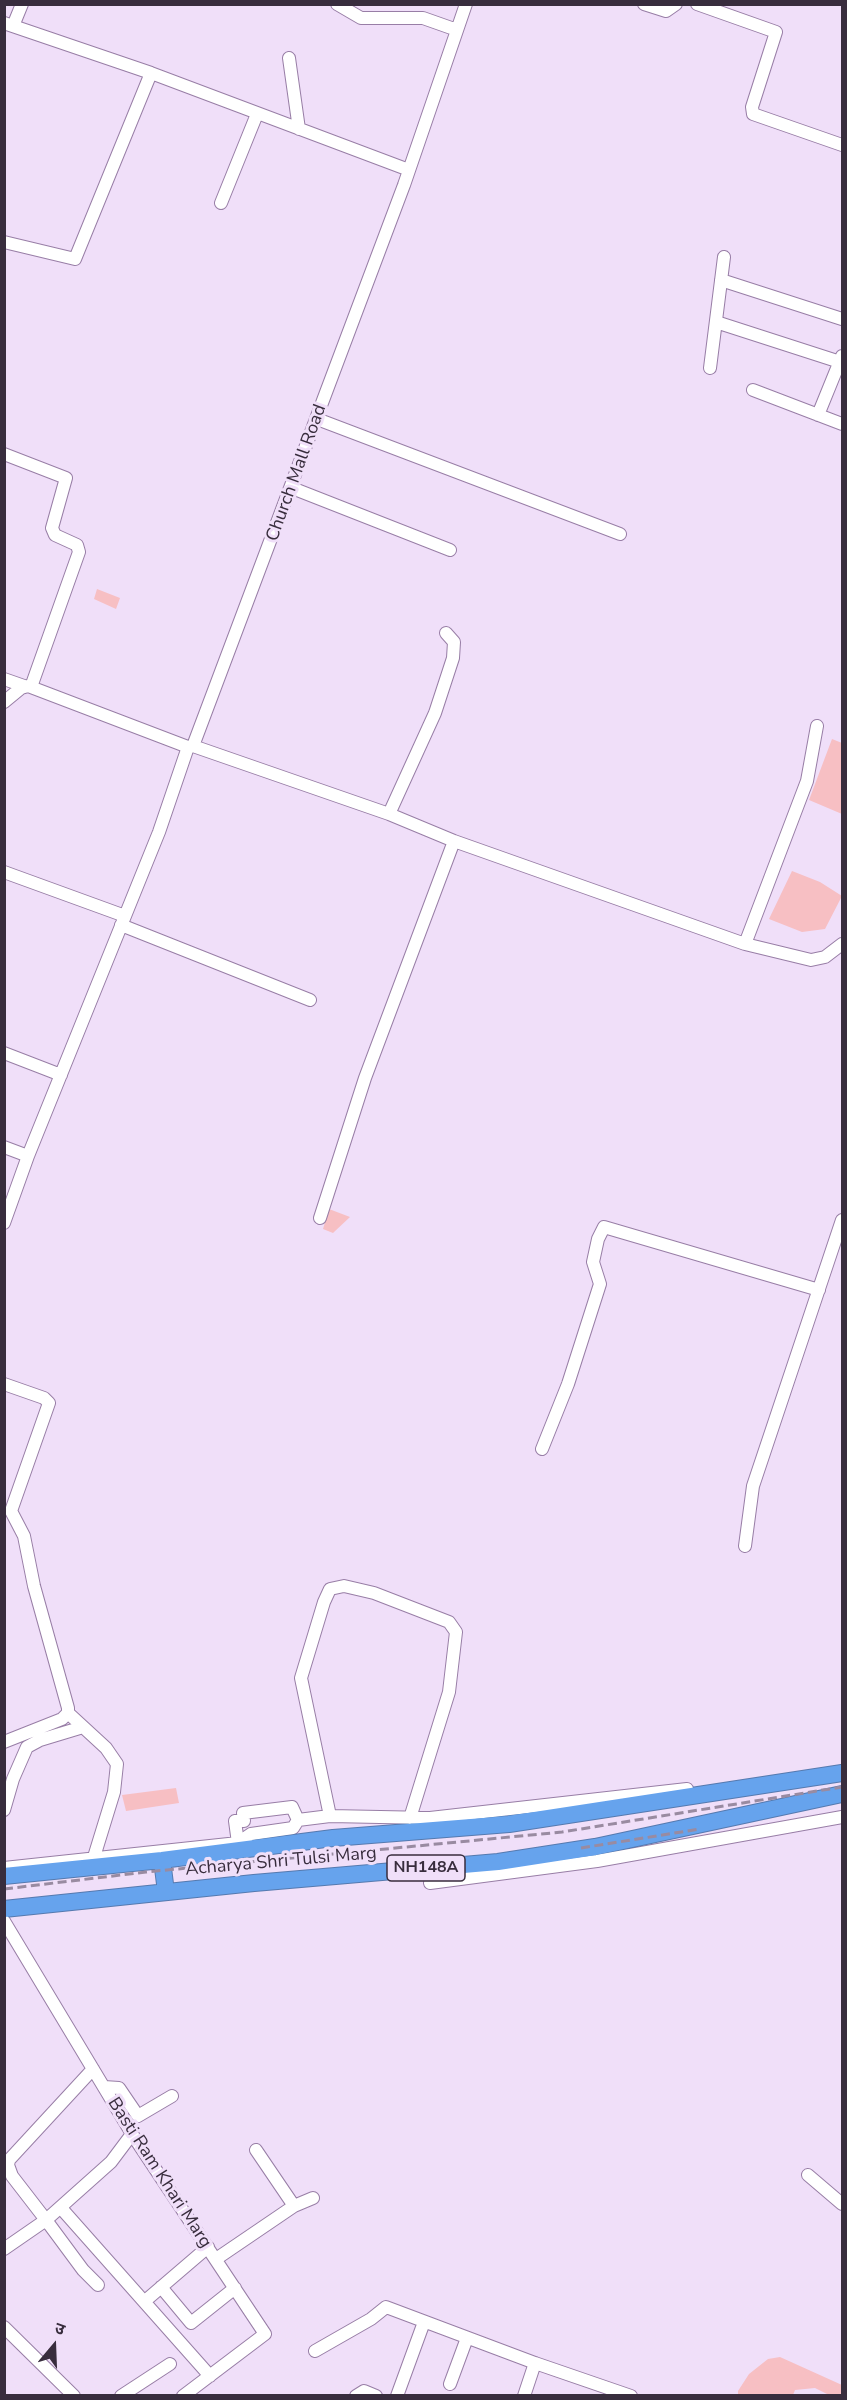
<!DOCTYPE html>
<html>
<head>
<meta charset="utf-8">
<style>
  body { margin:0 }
  #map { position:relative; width:847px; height:2400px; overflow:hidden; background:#f0dff9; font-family:"Nunito Sans","Noto Sans Devanagari",sans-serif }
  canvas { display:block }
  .frame { position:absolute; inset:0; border:6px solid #382d3d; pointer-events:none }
  .north { position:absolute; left:24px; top:2316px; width:60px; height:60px; -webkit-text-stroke:4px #f0dff9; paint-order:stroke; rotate:19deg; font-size:16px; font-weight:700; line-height:24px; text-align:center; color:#382d3d }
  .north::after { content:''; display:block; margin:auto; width:21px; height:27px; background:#382d3d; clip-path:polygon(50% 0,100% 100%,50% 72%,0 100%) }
</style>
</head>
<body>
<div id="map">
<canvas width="847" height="2400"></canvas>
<div class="frame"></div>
<div class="north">उ</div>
</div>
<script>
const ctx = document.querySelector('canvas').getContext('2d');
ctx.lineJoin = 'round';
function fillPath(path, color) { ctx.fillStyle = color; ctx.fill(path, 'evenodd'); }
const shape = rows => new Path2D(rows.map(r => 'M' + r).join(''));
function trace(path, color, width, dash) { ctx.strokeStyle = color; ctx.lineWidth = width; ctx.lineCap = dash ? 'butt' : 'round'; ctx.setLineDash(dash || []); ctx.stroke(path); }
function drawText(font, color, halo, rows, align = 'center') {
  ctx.font = font + ' "Nunito Sans",sans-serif'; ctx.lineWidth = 6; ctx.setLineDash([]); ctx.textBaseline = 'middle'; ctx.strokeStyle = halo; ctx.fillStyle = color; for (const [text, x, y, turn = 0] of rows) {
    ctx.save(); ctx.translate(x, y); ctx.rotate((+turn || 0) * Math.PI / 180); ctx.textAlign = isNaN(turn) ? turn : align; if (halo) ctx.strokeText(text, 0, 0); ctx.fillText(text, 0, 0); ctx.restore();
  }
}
fillPath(shape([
  [97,589,120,598,116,609,94,599],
  [832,739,842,743,842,814,809,800],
  [792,871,820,882,842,896,825,929,802,932,769,919],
  [329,1209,350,1217,333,1233,323,1229],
  [176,1788,179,1803,126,1811,122,1795],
  [780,2357,842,2385,842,2395,829,2395,815,2388,795,2390,793,2395,738,2395,738,2391,749,2374,768,2359]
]), '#f7bfc3');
const minor = shape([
  [337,4,361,18,423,18,457,30],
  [644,4,666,11,676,4],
  [697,4,776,32,752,107,753,114,842,145],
  [4,23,151,73,409,170],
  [13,26,22,4],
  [289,58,299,129],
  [221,203,257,114],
  [4,242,75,259,151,73],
  [721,280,842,319],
  [716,322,840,362],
  [710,368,724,257],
  [753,390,842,424],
  [818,415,842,356],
  [317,419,620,534],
  [4,454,66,478,52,528,55,535,77,545,79,552,31,687],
  [292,488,450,550],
  [4,679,24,686],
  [4,702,21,688,28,686,188,747,193,746,389,814,454,841,745,944,811,960,825,957,842,944],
  [193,746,404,185,466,4],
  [389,814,435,713,453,658,454,642,446,633],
  [4,872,125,916],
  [121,925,310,1000],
  [745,944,807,781,817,726],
  [4,1053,61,1075],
  [4,1147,28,1156],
  [320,1218,365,1078,454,841],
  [4,1223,28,1156,159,832,188,747],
  [4,1384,44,1398,49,1403,11,1511,24,1536,34,1586,68,1708,68,1713,62,1719,4,1742],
  [542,1449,568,1384,600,1284,593,1262,598,1239,604,1227,819,1290],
  [745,1546,753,1486,842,1220],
  [68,1713,106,1748,117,1764,114,1792,94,1857],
  [4,1810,13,1779,27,1747,40,1740,83,1727],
  [330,1816,301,1678,324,1602,330,1589,344,1586,374,1593,449,1622,456,1632,449,1692,410,1818],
  [238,1843,251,1834,293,1828,298,1820],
  [4,1868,238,1843,235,1821,244,1821,243,1813,292,1807,298,1820,330,1816,430,1818,687,1789],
  [430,1883,597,1861,842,1817],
  [4,1921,132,2134,265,2334,183,2396],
  [104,2087,119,2088,138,2116,172,2096],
  [256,2150,294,2206],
  [808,2175,842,2204],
  [61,2208,210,2376],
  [4,2249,46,2220,12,2176,8,2165,9,2160,93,2069],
  [216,2259,294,2206,313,2198],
  [98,2285,83,2270,46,2220,111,2162,132,2134],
  [161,2287,191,2323,235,2288],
  [145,2301,208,2247],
  [4,2327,74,2396],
  [315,2351,371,2319,386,2307,535,2363,631,2396],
  [450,2384,467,2338],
  [121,2396,170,2364],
  [356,2396,364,2391,376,2396],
  [397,2396,424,2322],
  [524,2396,535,2363]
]);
const highway = shape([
  [162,1860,166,1892],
  [4,1876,162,1860,333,1838,509,1824,842,1773],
  [4,1909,254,1883,498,1862,595,1847,842,1794]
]);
trace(minor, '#987ea6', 14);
trace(highway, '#567aaf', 18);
trace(minor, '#fff', 12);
trace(highway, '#66a3ed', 16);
trace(shape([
  [581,1848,700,1829],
  [4,1889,146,1872,562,1832,842,1787]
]), '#998ba1', 3, [9, 4.5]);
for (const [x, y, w] of [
  [426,1868,78]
]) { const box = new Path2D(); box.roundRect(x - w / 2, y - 13, w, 26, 4.5); ctx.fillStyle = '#f0dff9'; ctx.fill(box); trace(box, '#382d3d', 1.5); }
drawText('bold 16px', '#382d3d', null, [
  ["NH148A",426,1868]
]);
drawText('18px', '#382d3d', '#f0dff9', [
  ["Church Mall Road",297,473,-70],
  ["Acharya Shri Tulsi Marg",281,1862,-5],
  ["Basti Ram Khari Marg",159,2173,57]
]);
</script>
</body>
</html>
